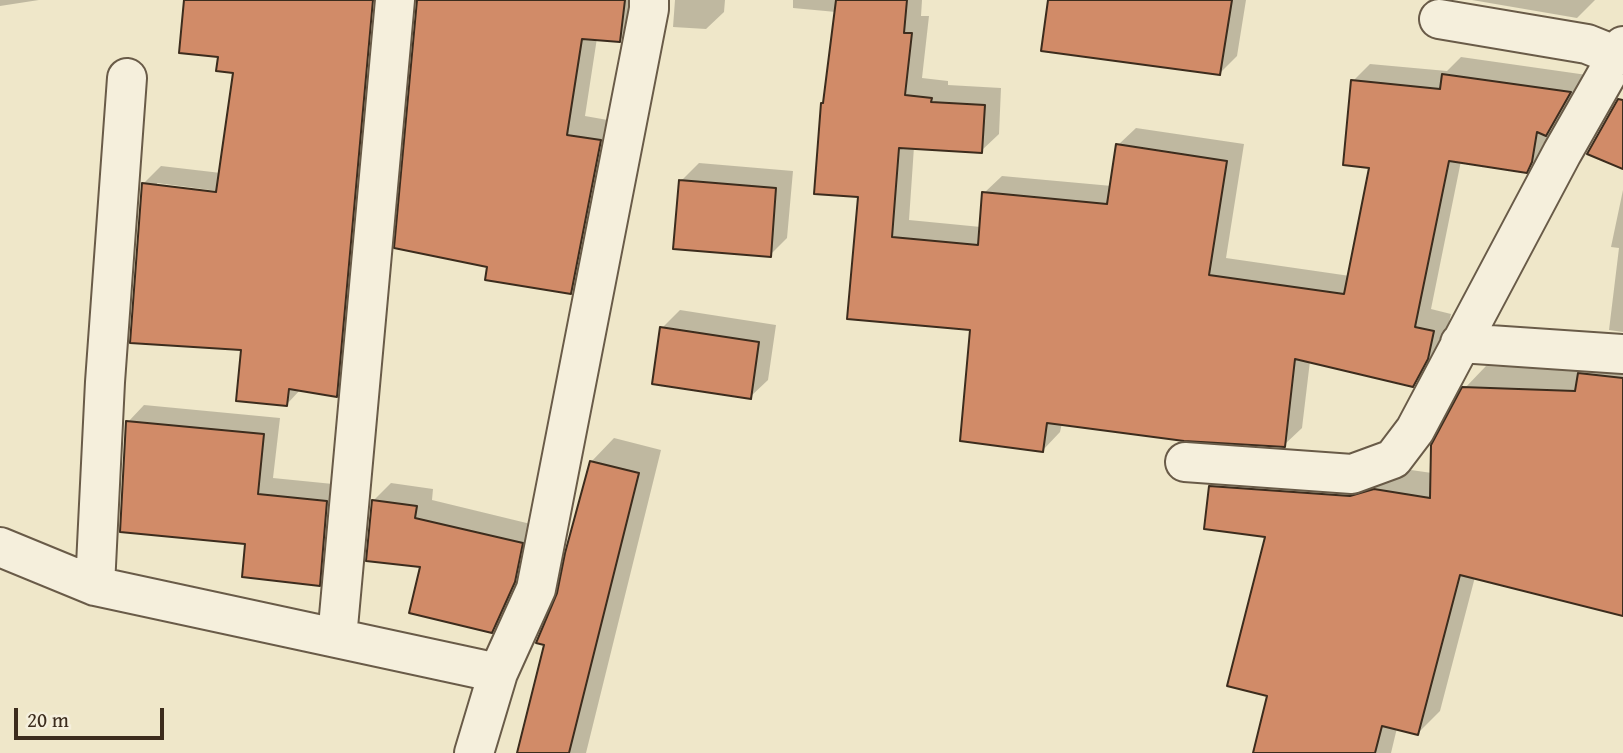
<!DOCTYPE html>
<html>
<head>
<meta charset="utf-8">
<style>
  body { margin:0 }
  #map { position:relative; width:1623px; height:753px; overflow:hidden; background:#efe7c9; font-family:"Gentium Book Plus",serif }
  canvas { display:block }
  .scale { position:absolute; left:14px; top:708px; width:150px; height:32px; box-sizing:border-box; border:4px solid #3c2c1d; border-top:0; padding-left:9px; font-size:21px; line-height:24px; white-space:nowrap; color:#3c2c1d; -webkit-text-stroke:5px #f5efdc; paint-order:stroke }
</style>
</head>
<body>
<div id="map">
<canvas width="1623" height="753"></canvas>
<div class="scale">20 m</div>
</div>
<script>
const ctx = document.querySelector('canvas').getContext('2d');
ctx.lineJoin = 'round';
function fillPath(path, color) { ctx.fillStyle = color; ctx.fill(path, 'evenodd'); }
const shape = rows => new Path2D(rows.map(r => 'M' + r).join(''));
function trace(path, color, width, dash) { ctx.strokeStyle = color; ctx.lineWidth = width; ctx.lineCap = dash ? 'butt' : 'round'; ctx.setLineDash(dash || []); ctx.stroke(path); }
fillPath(shape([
  [0,0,39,0,0,6],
  [186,0,356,0,377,132,354,377,336,395,301,389,287,404,243,348,143,184,161,166,221,173,235,71,220,55],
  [157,183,225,192,225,195,157,187],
  [418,0,641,0,638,22,620,40,597,38,585,116,619,122,589,273,571,292,489,265],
  [675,0,725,0,724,12,706,29,673,27],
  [793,0,922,0,921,16,929,16,922,78,948,81,948,85,1001,88,999,134,981,151,914,147,909,220,981,227,984,193,1002,176,1112,186,1118,145,1136,128,1244,144,1226,258,1350,276,1371,167,1353,81,1370,64,1447,71,1461,57,1587,75,1563,117,1551,129,1549,143,1544,154,1526,171,1461,161,1431,309,1451,314,1445,339,1430,367,1413,385,1310,361,1302,428,1284,445,1062,423,1060,432,1043,450,972,328,849,317,860,195,826,101,836,12,793,8],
  [1049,0,1246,0,1237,56,1220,73],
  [1472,0,1595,0,1577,18],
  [699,163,793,171,787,238,770,255,681,181],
  [1623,190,1623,332,1609,330,1619,248,1611,247],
  [680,310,776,325,768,380,750,397,662,328],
  [1623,353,1623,615,1475,577,1440,711,1418,733,1397,728,1391,753,1254,753,1269,695,1268,535,1211,486,1233,464,1397,468,1432,473,1464,389,1486,366,1585,369],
  [144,405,280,418,273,478,343,485,336,567,319,584,247,543,128,422],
  [614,438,661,450,586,753,518,753,591,462],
  [391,483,433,489,432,500,539,526,509,613,492,631,422,565,373,501]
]), '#0003');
const building = shape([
  [184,0,373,0,337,397,289,389,287,406,236,401,241,350,130,343,142,183,216,192,233,73,216,71,218,57,179,53,184,0],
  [417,0,625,0,620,42,582,39,567,135,601,140,571,294,485,280,487,267,394,248,417,0],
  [836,0,907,0,904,33,912,33,905,95,932,98,931,102,985,105,982,153,899,148,892,237,978,245,982,192,1107,204,1116,144,1227,161,1209,275,1344,294,1369,168,1343,165,1351,80,1440,89,1442,74,1571,92,1546,136,1537,132,1532,162,1527,173,1449,161,1415,327,1434,331,1428,359,1413,387,1295,359,1285,447,1184,441,1047,423,1043,452,960,441,970,330,847,319,858,197,814,194,821,103,823,103,836,0],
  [1048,0,1232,0,1220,75,1041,51,1048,0],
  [1618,99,1623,100,1623,169,1587,154,1618,99],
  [679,180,776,188,771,257,673,249,679,180],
  [660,327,759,342,751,399,652,384,660,327],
  [1578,373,1623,378,1623,616,1460,575,1418,735,1382,726,1375,753,1253,753,1267,696,1227,686,1265,537,1204,529,1209,486,1350,496,1374,489,1430,498,1431,445,1462,387,1575,391,1578,373],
  [126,421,264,434,258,494,327,501,320,586,242,577,245,544,120,532,126,421],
  [590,461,639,473,569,753,517,753,544,645,536,643,557,593,565,553,590,461],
  [372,500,417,506,415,518,523,543,515,582,492,633,409,613,420,567,366,561,372,500]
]);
fillPath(building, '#d18b68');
trace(building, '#3c2c1d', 2);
const minor = shape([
  [1439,19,1587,44,1617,56],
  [1460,343,1623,354],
  [1185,462,1352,474,1393,459,1415,430,1562,153,1623,46],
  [0,547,95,586,498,673],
  [95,586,105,382,127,78],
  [337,638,395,0],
  [474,753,498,673,536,589,649,9,649,0]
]);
trace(minor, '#695b48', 42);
trace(minor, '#f5efdc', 38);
</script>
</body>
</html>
